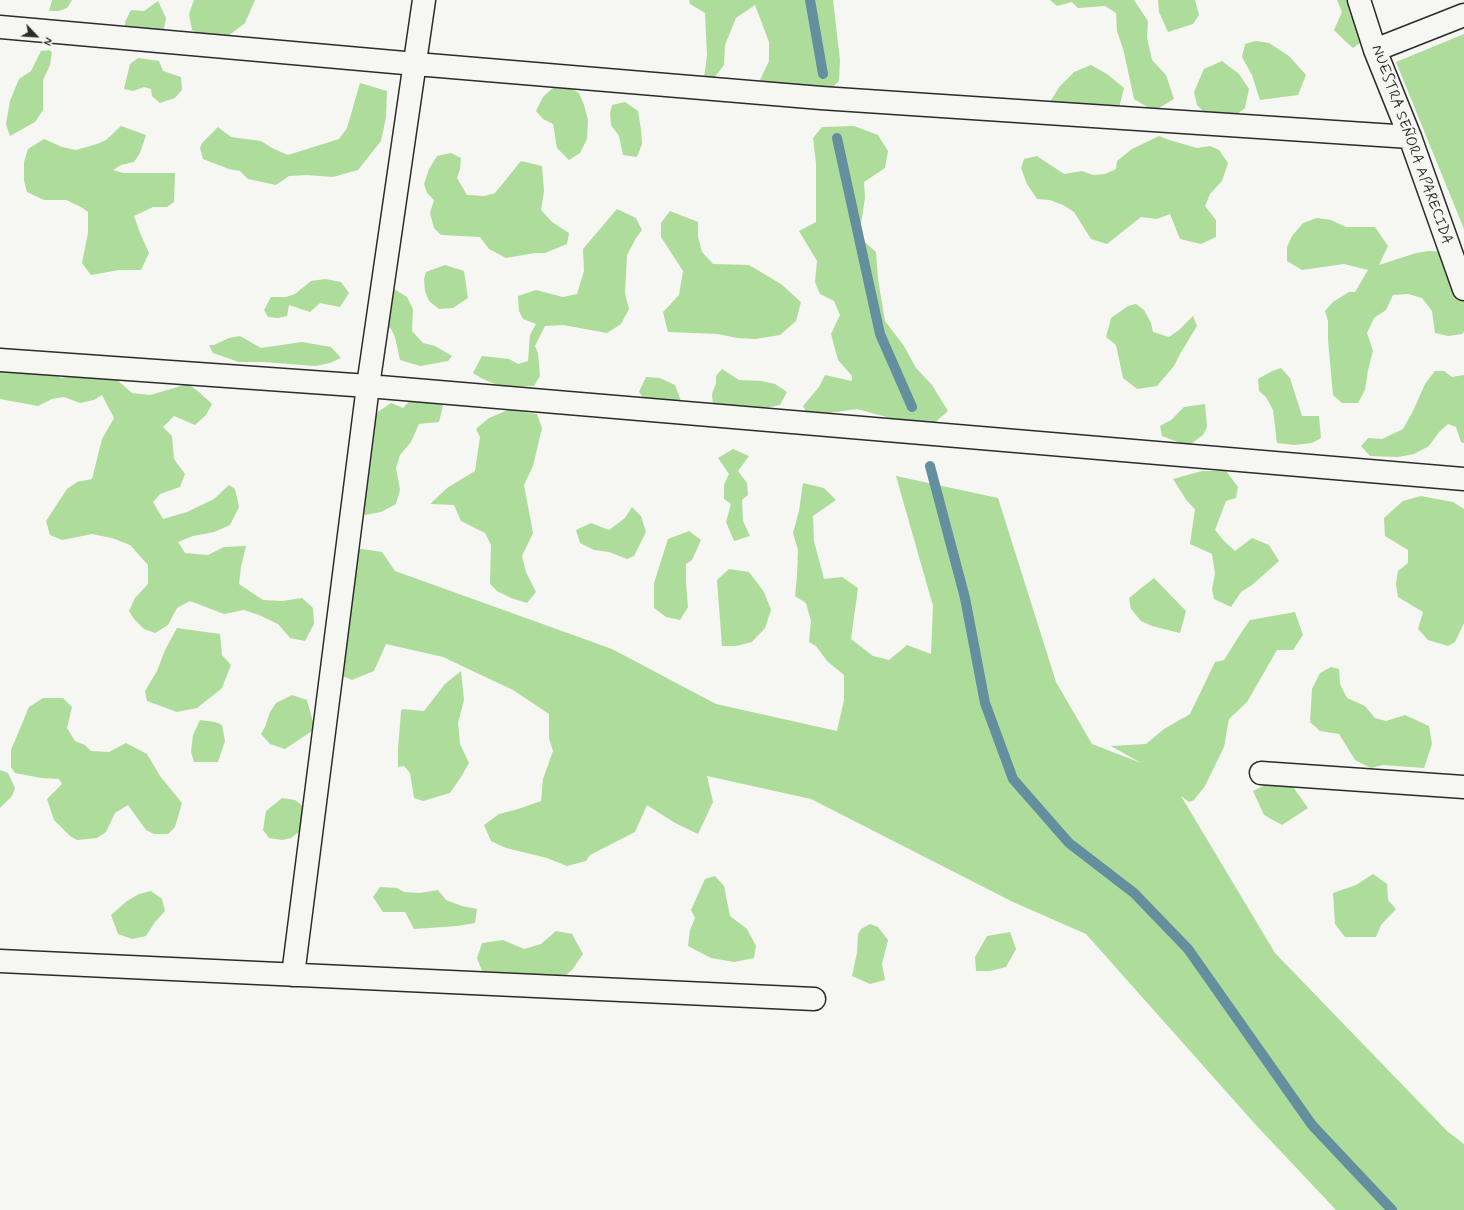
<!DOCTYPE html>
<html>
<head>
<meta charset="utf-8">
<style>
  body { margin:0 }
  #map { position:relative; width:1464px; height:1210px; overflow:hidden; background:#f6f6f2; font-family:Mynerve,sans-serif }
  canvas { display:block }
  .north { position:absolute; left:16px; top:16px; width:40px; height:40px; -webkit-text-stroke:3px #f6f6f2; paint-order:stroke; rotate:115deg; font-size:11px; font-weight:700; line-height:16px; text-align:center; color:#2b2b2b }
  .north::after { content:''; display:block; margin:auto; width:14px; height:18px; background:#2b2b2b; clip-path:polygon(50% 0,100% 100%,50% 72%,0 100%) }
</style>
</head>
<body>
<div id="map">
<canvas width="1464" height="1210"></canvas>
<div class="north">N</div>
</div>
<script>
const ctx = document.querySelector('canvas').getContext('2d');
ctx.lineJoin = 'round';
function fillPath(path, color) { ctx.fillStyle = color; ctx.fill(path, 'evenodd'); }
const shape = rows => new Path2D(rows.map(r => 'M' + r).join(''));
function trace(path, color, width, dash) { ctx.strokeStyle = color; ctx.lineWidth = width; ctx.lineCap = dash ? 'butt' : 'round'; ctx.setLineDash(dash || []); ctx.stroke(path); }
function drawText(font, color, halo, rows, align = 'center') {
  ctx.font = font + ' Mynerve,sans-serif'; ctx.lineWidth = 4; ctx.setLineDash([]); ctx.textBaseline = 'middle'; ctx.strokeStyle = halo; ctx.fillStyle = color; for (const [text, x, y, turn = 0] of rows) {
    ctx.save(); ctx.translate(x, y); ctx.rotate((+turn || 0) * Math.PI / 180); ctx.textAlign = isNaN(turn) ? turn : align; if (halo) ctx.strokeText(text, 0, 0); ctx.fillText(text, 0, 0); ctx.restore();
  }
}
fillPath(shape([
  [52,0,72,0,67,8,59,11,49,11],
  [194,0,255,0,245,23,219,43,192,30,189,14],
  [689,0,833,0,840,60,839,81,821,98,764,93,760,80,769,61,769,42,755,5,736,18,725,45,724,65,712,81,704,78,707,55,705,13,690,4],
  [1050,0,1134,0,1148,21,1147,38,1152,60,1166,75,1174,99,1154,111,1134,99,1124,52,1117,31,1116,13,1105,6,1078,8,1072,2,1057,6],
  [1158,0,1195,0,1199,15,1193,24,1168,32,1159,12],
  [1337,0,1363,0,1370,36,1353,48,1344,40,1334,30,1342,12],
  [158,1,166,18,164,29,158,36,125,30,125,22,131,10,144,11],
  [1464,34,1464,229,1396,62],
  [1256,41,1269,43,1289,56,1306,75,1298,95,1260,100,1252,75,1242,57,1245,44],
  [49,50,52,52,50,65,43,80,43,110,35,122,10,136,6,124,10,101,19,79,31,71,41,51],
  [138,58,159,61,163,71,181,77,182,90,175,98,160,103,152,96,151,89,144,87,133,91,124,89,130,64],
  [1222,61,1239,74,1249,89,1245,108,1225,124,1212,120,1197,105,1194,92,1204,69],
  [1091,65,1107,74,1124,88,1119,108,1048,105,1060,86,1074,72],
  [360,83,387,91,386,117,381,141,358,170,333,177,307,175,289,176,276,185,248,179,240,171,229,169,203,159,200,148,202,143,218,127,231,137,261,141,272,148,288,155,339,139,347,128],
  [567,86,579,93,584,105,588,120,587,139,580,153,569,160,557,148,553,124,543,119,536,111,543,97,554,87],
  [625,102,638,111,641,129,642,144,637,157,623,155,619,136,611,125,610,114,612,105],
  [121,126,146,135,140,153,134,162,121,165,113,170,123,173,175,173,174,202,167,207,153,207,134,216,140,233,149,253,141,270,119,270,91,275,82,263,88,233,88,212,81,207,66,200,44,200,27,192,24,180,24,162,28,149,44,139,62,147,76,150,97,144,106,140],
  [854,126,878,135,888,151,885,168,864,182,865,198,859,237,876,252,878,279,885,321,904,346,916,368,932,385,948,411,932,425,905,422,857,409,809,416,803,406,819,387,825,375,852,381,852,376,838,360,831,334,840,315,834,301,820,294,815,282,817,261,799,231,816,222,816,163,813,138,822,127],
  [1159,136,1169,140,1197,148,1210,146,1219,150,1228,163,1222,181,1210,194,1205,206,1216,220,1216,237,1201,244,1180,239,1170,214,1157,219,1141,217,1107,244,1091,239,1074,212,1063,205,1050,200,1037,199,1027,184,1021,168,1024,159,1037,156,1064,174,1082,171,1093,175,1105,174,1116,169,1117,161,1132,149],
  [451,153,461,158,460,169,457,178,467,195,485,196,495,193,521,161,542,166,544,191,541,210,552,222,569,233,567,244,545,253,535,253,506,258,489,249,480,237,441,235,434,228,430,213,434,200,427,193,424,184,429,169,437,156],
  [617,209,636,218,642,230,636,238,627,255,625,293,629,309,621,324,607,333,563,325,545,326,535,346,538,353,540,376,534,386,510,387,495,384,481,378,473,373,482,356,509,359,518,364,528,361,530,335,536,324,523,319,519,311,518,296,536,290,563,297,577,294,584,271,583,249],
  [670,211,698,222,698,237,702,252,713,264,749,265,781,284,801,302,796,321,780,335,755,339,737,338,718,334,668,332,663,312,679,295,683,271,661,237,661,223],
  [1317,218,1331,220,1346,227,1375,227,1388,246,1379,265,1416,253,1429,251,1450,252,1464,294,1464,332,1462,334,1448,336,1435,333,1432,311,1422,298,1408,294,1393,295,1386,310,1374,318,1367,333,1373,351,1368,370,1365,390,1358,403,1342,403,1333,395,1328,340,1328,321,1325,311,1333,302,1349,292,1355,292,1368,270,1344,264,1302,270,1287,261,1287,247,1292,236,1303,223],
  [445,265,464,271,468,298,453,308,439,309,429,301,425,291,424,279,426,272],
  [325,279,341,282,349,293,340,307,320,303,310,312,289,305,287,316,278,318,268,317,264,310,271,297,286,297,295,294,311,281],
  [394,289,407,297,413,309,412,331,423,343,435,346,452,356,448,361,420,366,400,360,395,337,391,329,378,320,385,302],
  [1136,304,1144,310,1151,323,1153,332,1169,337,1179,330,1193,316,1197,326,1180,354,1174,366,1157,386,1137,389,1123,378,1116,345,1106,337,1111,318,1128,306],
  [240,336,261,348,302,342,331,347,341,358,330,363,315,366,264,362,239,362,213,353,209,345,214,345,229,338],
  [0,365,45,370,61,378,88,372,98,374,117,380,132,393,150,395,188,384,199,392,212,404,206,415,195,425,174,416,163,427,172,436,174,459,185,474,180,487,160,494,153,502,163,519,187,512,214,499,229,485,235,489,239,507,230,525,214,532,193,536,178,542,185,553,208,555,224,547,246,546,241,567,239,584,263,600,282,601,302,598,313,608,314,624,305,641,290,638,278,624,259,615,244,610,224,614,190,601,177,608,168,625,155,633,144,629,134,619,129,611,135,598,148,584,148,565,130,545,112,538,92,534,62,540,50,535,46,521,67,489,77,482,92,479,102,439,114,418,102,395,94,400,80,403,64,397,52,399,38,406,0,399],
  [1281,368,1290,378,1302,416,1319,416,1321,438,1312,443,1294,445,1277,443,1273,410,1266,397,1259,391,1258,379,1272,371],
  [722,369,739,380,762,381,775,384,787,392,780,405,757,410,740,405,725,407,713,405,712,394,716,383,716,376],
  [1435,371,1444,371,1452,377,1464,375,1464,443,1461,442,1456,427,1448,424,1439,432,1429,446,1414,454,1398,457,1370,456,1361,446,1368,438,1382,439,1403,429,1413,411,1425,384],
  [646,377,660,378,675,385,681,401,648,404,639,392],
  [415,395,438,397,443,405,439,422,419,424,411,442,400,455,396,468,400,490,396,504,381,512,365,515,358,503,372,416,391,403,403,408],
  [1205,404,1207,427,1203,435,1188,446,1162,436,1160,426,1171,420,1184,407],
  [508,410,537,414,542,428,533,466,524,485,533,533,522,556,526,572,536,592,527,603,511,598,497,591,490,584,491,545,485,533,461,521,454,505,430,504,447,488,475,471,480,437,476,429,489,418],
  [733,449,749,456,738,471,747,483,748,495,742,500,743,521,750,536,734,541,726,522,731,504,724,499,724,485,729,474,718,458],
  [1202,471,1226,471,1238,487,1236,498,1226,501,1215,530,1224,541,1235,551,1252,538,1269,545,1279,561,1252,585,1241,592,1231,607,1214,599,1212,589,1215,574,1212,554,1190,544,1195,509,1187,501,1173,479],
  [896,476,998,498,1056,682,1092,744,1141,763,1111,746,1146,744,1164,729,1190,714,1215,662,1224,660,1241,633,1250,620,1295,612,1303,635,1293,650,1277,650,1247,702,1229,719,1224,747,1205,786,1194,800,1189,802,1181,796,1275,953,1447,1131,1464,1144,1464,1210,1336,1210,1255,1124,1086,934,1013,902,811,799,707,776,713,802,698,834,675,823,647,805,635,832,590,855,586,861,567,866,547,858,506,848,491,841,484,825,499,814,518,809,541,801,543,779,553,751,549,738,549,714,513,690,443,657,386,644,374,671,352,680,332,671,353,600,343,584,356,548,382,552,395,571,612,649,716,704,837,731,844,700,844,675,827,661,816,646,809,642,811,621,806,603,795,596,797,576,798,550,793,533,799,511,803,483,824,488,836,500,813,516,814,541,824,579,842,577,858,588,851,639,873,656,889,660,907,645,931,654,933,606],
  [1421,496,1453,502,1464,509,1464,623,1455,642,1448,646,1428,640,1418,629,1423,612,1398,597,1396,584,1398,571,1408,563,1408,550,1385,536,1384,518,1403,501],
  [632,507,641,516,646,532,634,556,627,559,609,552,594,550,580,543,576,530,591,523,609,530,625,518],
  [689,531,701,540,692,560,686,564,686,583,688,607,680,620,666,617,654,608,654,583,668,539],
  [729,569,749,572,764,592,771,610,765,628,752,642,736,646,722,646,717,580],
  [1154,578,1186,611,1180,633,1152,626,1141,621,1131,609,1129,598],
  [177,628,220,634,222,655,231,665,222,688,216,693,197,708,177,712,147,701,145,691,157,671,165,650],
  [1331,667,1339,669,1340,684,1347,698,1365,706,1375,718,1386,721,1405,715,1429,726,1432,744,1424,768,1383,765,1371,768,1355,760,1339,734,1320,731,1310,722,1312,689,1320,673],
  [461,671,464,700,458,723,460,744,469,763,461,777,450,793,423,801,414,798,410,773,404,766,398,767,398,749,401,712,402,709,424,711,445,684],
  [292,695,307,700,315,729,285,749,270,744,261,734,265,727,270,712,276,703],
  [43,698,63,698,72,707,67,728,75,741,85,745,91,751,109,752,126,743,147,754,160,776,182,803,175,827,168,834,154,834,146,830,128,805,115,813,106,832,97,838,77,840,70,836,54,820,47,799,62,784,59,779,41,778,15,773,11,767,11,750,29,707],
  [200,720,215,722,222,725,225,741,218,762,194,762,191,752,193,735],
  [0,770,8,773,15,788,12,796,0,808],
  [1271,782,1293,787,1308,808,1282,825,1264,815,1253,791],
  [282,798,295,800,303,806,300,831,291,838,282,840,269,838,263,830,266,811],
  [1373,874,1387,884,1388,900,1396,909,1381,925,1376,937,1345,937,1335,924,1333,893,1356,885],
  [715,876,724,886,730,916,747,929,756,946,754,958,734,962,711,958,688,946,690,930,695,918,691,910,705,879],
  [380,887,397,888,404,892,420,893,438,890,446,900,462,906,477,909,475,923,457,926,414,929,405,912,383,912,373,897],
  [151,891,162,899,165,911,155,922,146,936,132,939,118,934,111,915,127,901,139,894],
  [870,924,878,927,888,940,882,964,885,980,870,984,852,976,857,953,858,934,861,929],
  [556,931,572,934,583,954,572,970,565,976,484,976,477,958,482,943,503,940,524,949,541,944],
  [1010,932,1016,949,1006,967,990,971,976,971,975,957,987,936]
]), '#aedc9b');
trace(shape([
  [810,0,823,74],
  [837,138,880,334,912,407],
  [930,466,965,598,985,703,1013,779,1069,843,1134,893,1188,949,1312,1125,1392,1210]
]), '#638f9e', 10);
const minor = shape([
  [1359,0,1375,50,1410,137,1464,289],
  [0,27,416,64,821,98,1410,137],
  [1375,50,1464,15],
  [0,360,368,386,1464,479],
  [1261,773,1464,787],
  [0,961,814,999],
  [293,975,368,386,424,0]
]);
trace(minor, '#2b2b2b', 25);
trace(minor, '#f6f6f2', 22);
drawText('15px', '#2b2b2b', '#f6f6f2', [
  ["NUESTRA SEÑORA APARECIDA",1411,145,70]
]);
</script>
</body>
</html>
